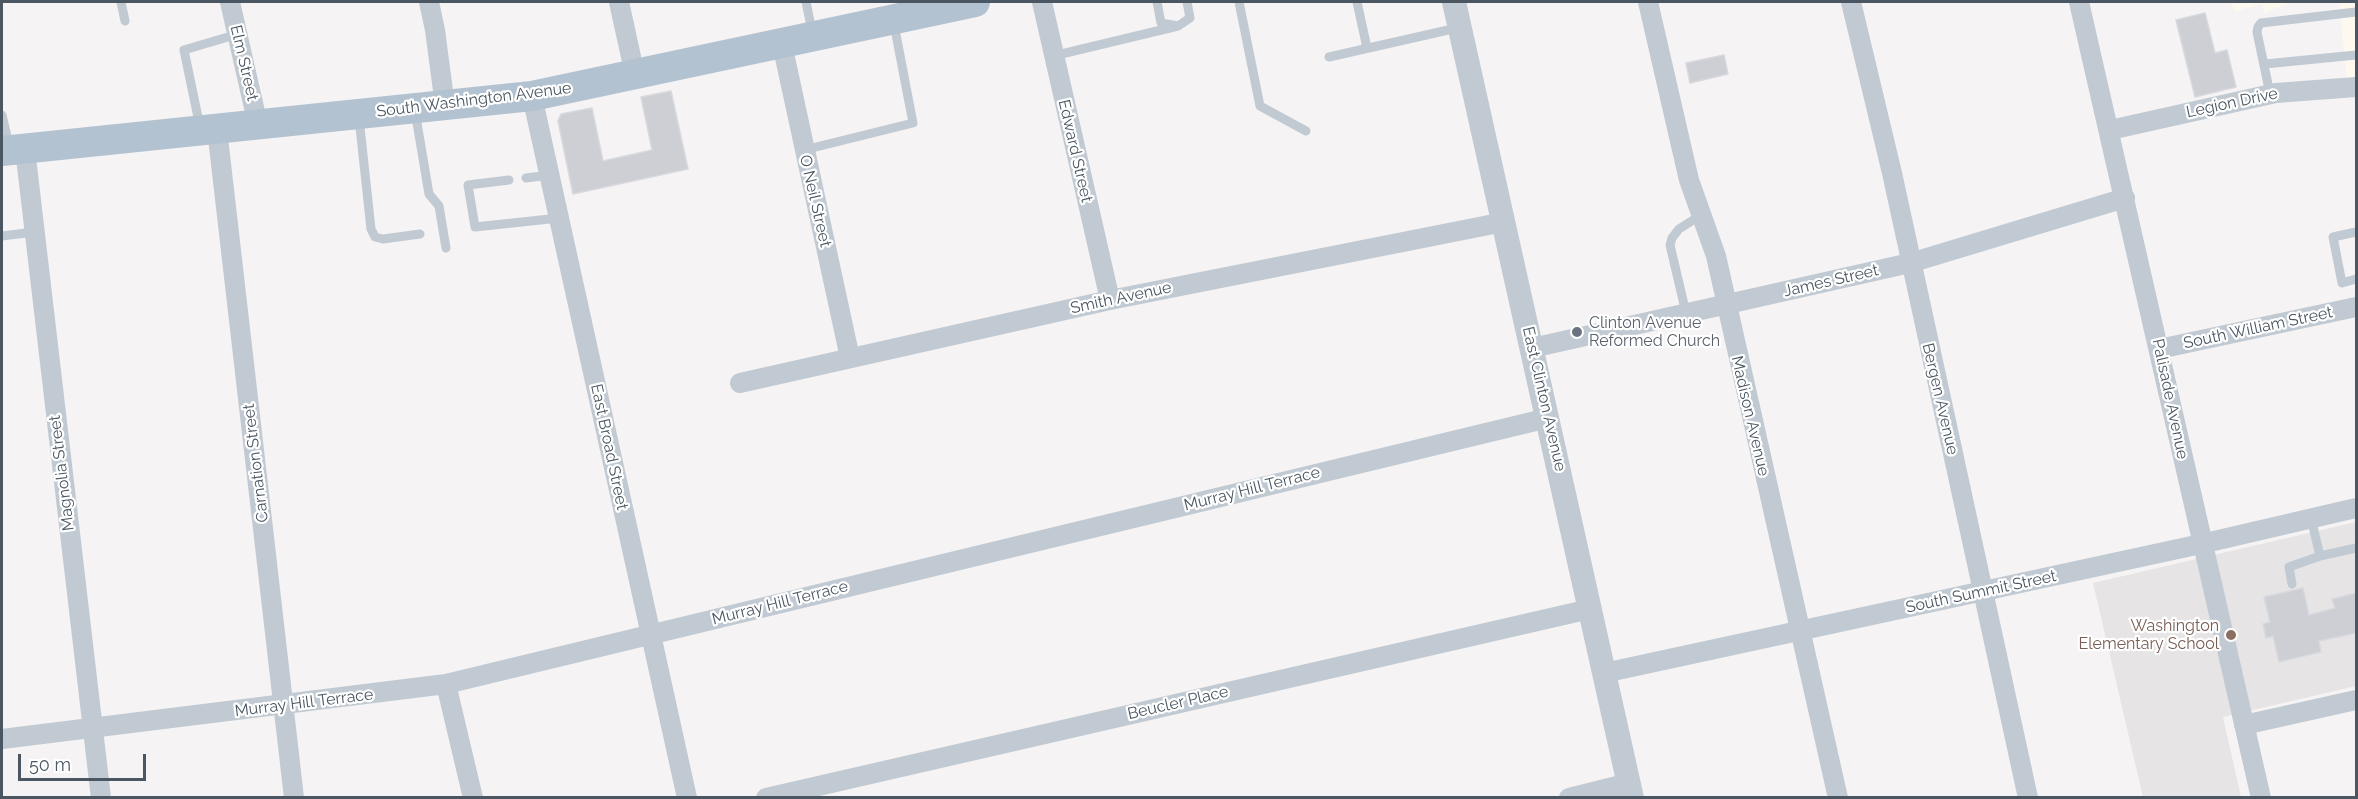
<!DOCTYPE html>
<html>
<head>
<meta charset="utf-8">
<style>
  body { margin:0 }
  #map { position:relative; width:2358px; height:799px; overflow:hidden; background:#f5f3f3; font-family:Raleway,sans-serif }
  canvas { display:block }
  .frame { position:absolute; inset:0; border:3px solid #4a5661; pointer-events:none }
  .scale { position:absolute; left:18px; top:754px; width:128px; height:27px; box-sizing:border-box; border:3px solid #4a5661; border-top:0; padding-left:8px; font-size:18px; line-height:21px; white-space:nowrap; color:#4a5661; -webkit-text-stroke:4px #fff; paint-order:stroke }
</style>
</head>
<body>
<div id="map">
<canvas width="2358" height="799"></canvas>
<div class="frame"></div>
<div class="scale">50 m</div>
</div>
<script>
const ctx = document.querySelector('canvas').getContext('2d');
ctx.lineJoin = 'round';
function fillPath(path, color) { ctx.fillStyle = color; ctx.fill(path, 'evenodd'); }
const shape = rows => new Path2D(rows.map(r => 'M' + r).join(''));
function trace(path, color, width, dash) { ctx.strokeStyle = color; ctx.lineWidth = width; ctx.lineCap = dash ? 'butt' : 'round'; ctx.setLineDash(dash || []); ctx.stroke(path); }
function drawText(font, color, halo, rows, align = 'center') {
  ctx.font = font + ' Raleway,sans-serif'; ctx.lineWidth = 4.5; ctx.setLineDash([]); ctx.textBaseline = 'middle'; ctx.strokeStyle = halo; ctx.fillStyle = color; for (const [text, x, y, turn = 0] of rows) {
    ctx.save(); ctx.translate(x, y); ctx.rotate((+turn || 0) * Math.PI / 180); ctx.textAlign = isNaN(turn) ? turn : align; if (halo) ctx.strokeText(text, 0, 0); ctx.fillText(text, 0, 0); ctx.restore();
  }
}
fillPath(shape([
  [2230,2,2289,2,2290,3,2264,13,2262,4,2236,11],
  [2339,2,2356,2,2356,80,2347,80]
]), '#fdf9ef');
fillPath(shape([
  [2356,522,2356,686,2223,717,2241,797,2143,797,2093,583]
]), '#e6e4e5');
const building = shape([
  [2205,13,2215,53,2227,50,2236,87,2195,97,2176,20,2205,13],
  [1724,55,1728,74,1690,83,1686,63,1724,55],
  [671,91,688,169,573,194,558,121,561,114,592,108,603,161,652,150,641,97,671,91],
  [2303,588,2309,615,2335,608,2332,599,2356,593,2356,633,2319,641,2321,652,2279,662,2273,636,2266,638,2263,624,2270,622,2264,597,2303,588]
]);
fillPath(building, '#cdcfd5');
trace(building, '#d7d9de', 1.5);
trace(shape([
  [121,2,125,21],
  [806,2,812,31],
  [1157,2,1161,23,1178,26,1190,18,1187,2],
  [1239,2,1260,106,1306,131],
  [1357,2,1367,48],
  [1053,56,1178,26],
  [1329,57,1457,28],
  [2265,64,2356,55],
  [2270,94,2257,32,2258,27,2261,23,2356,12],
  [415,111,429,194,439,206,446,248],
  [2,115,9,145],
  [359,118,371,229,375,237,383,239,420,234],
  [200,127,184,50,238,34],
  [804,150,913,123,894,24],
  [526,178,550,175],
  [509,180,468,185,475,227,559,218],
  [2356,232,2333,237,2342,283,2356,279],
  [2,236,34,232],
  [1686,313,1670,245,1672,238,1679,229,1701,215],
  [2311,518,2320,556,2356,548],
  [2292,584,2289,567,2320,556]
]), '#c1cad2', 9);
trace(shape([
  [230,2,258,125],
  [429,2,435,30,445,106],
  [619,2,635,75],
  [1042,2,1110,300],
  [1648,2,1689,180,1716,256,1838,798],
  [1851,2,1892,173,2028,798],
  [2079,2,2261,798],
  [782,44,850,358],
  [532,96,687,798],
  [217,129,294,798],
  [2110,130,2276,93,2356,87],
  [25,149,101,798],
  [1532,348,1910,263,2125,198],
  [2159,349,2356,307],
  [740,383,1110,300,1504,222],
  [1604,673,2201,544,2356,508],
  [446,684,473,798],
  [2244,725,2356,700],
  [2,739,446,684,1548,418],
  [766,798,1590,609],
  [1569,798,1629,783]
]), '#c1cad2', 20);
trace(shape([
  [1454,2,1632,798]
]), '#c1cad2', 24);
trace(shape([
  [2,151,532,96,975,2]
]), '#b3c2d1', 30);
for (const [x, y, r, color] of [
  [1577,332,6,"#6b7280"],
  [2231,635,6,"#8d6e63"]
]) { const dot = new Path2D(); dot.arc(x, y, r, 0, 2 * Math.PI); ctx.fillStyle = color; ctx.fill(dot); trace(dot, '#fff', 2); }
drawText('16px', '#4a5661', '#fff', [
  ["Elm Street",244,63,77],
  ["South Washington Avenue",474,100,-7],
  ["Legion Drive",2232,103,-12],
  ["Edward Street",1075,151,77],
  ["O Neil Street",815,201,77],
  ["James Street",1831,281,-13],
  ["Smith Avenue",1121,298,-12],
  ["South William Street",2258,328,-12],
  ["East Clinton Avenue",1544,399,77],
  ["Bergen Avenue",1940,399,77],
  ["Palisade Avenue",2170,399,78],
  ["Madison Avenue",1750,416,77],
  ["East Broad Street",609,447,78],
  ["Carnation Street",256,463,-97],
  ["Magnolia Street",62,473,-97],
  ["Murray Hill Terrace",1252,489,-14],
  ["South Summit Street",1981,592,-12],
  ["Murray Hill Terrace",780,603,-14],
  ["Murray Hill Terrace",304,703,-7],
  ["Beucler Place",1178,703,-13]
]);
drawText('16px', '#5b616d', '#fff', [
  ["Clinton Avenue",1589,323],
  ["Reformed Church",1589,341]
], 'left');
drawText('16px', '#785e54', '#fff', [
  ["Washington",2219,626],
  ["Elementary School",2219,644]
], 'right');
</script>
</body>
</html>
